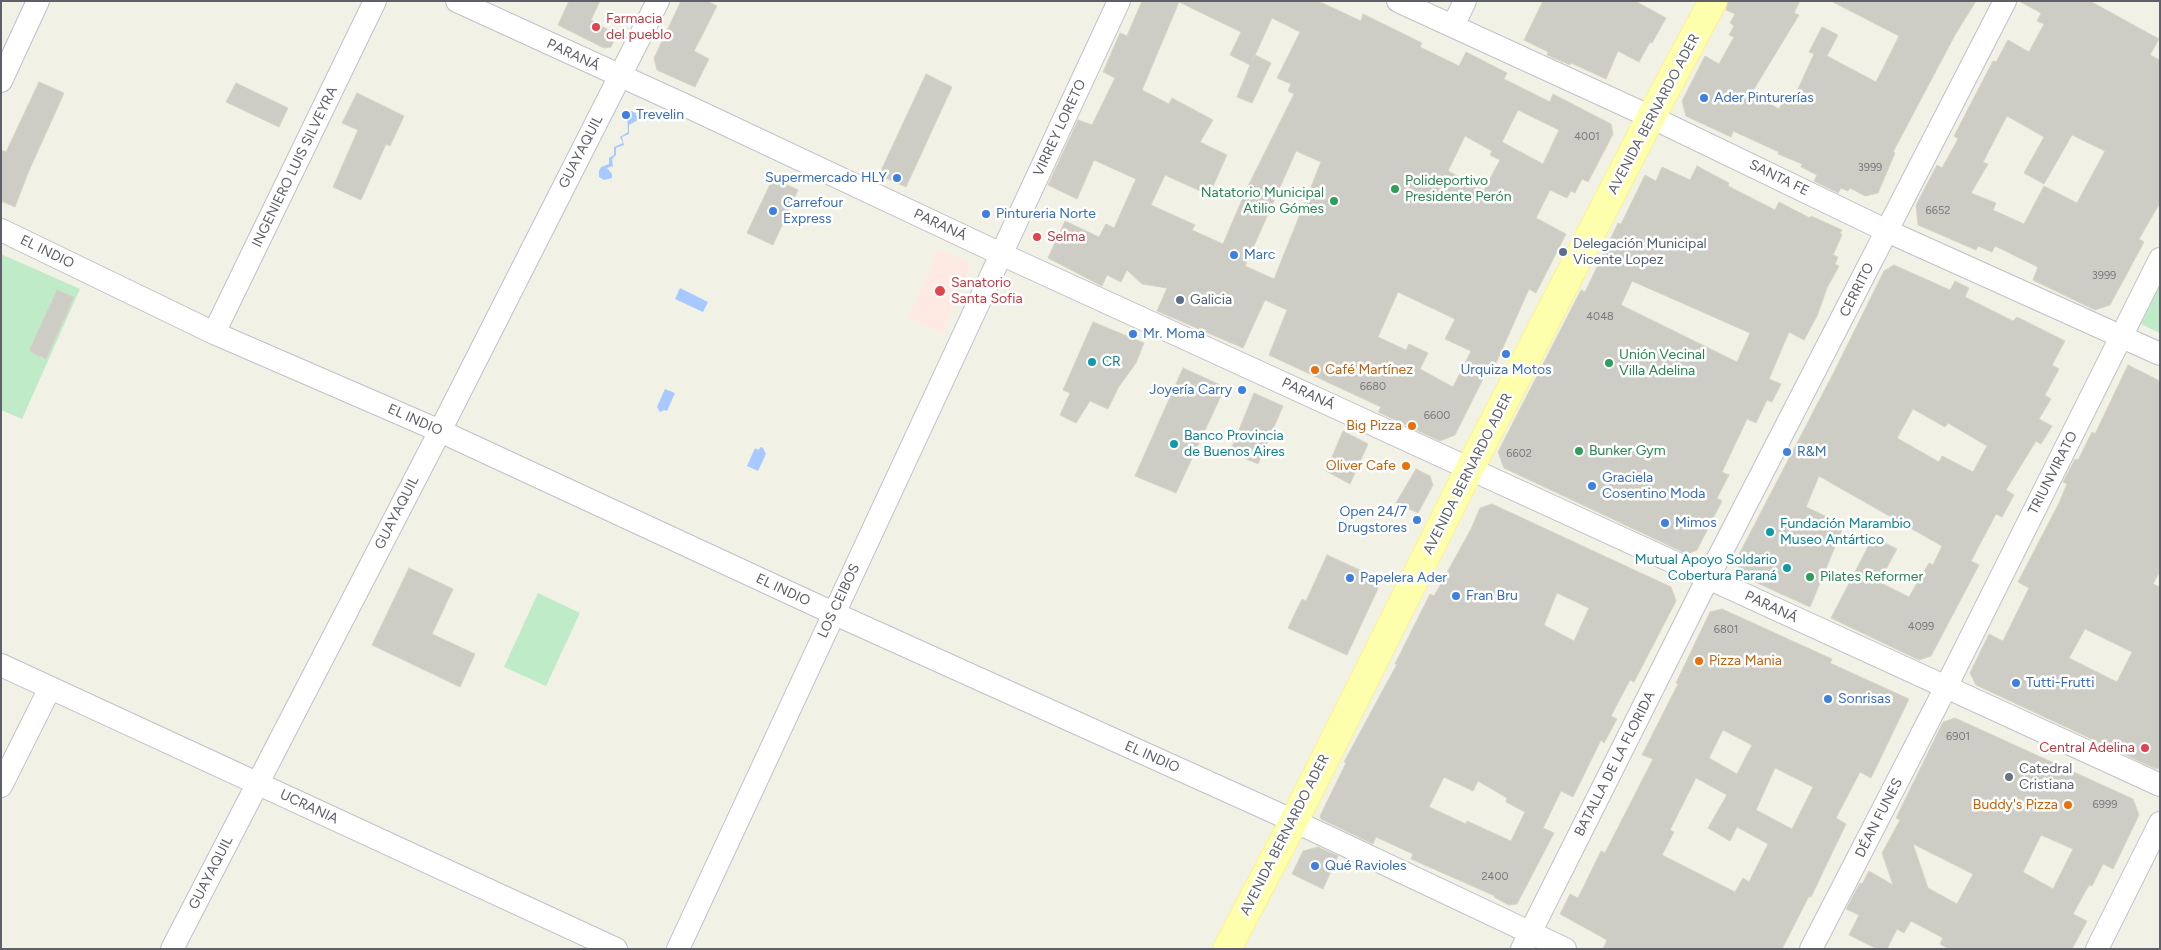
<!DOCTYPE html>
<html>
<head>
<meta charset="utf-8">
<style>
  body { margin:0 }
  #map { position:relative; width:2161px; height:950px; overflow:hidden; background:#f1f1e6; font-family:Figtree,sans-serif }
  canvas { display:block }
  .frame { position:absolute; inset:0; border:2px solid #5d6068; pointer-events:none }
</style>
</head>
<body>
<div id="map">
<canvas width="2161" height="950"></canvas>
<div class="frame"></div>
</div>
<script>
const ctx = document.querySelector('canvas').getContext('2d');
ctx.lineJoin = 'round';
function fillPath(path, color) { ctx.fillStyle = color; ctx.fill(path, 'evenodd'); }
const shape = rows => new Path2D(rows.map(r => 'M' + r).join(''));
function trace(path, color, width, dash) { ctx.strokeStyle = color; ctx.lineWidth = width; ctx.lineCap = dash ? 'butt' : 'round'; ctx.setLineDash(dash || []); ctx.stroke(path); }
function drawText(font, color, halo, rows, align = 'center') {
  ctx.font = font + ' Figtree,sans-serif'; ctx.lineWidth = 5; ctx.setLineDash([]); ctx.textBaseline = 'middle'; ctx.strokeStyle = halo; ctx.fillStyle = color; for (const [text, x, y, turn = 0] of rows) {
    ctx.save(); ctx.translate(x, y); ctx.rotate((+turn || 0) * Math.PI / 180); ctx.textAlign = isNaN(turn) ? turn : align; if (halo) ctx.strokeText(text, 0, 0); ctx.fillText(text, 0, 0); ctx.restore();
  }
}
fillPath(shape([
  [939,249,971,264,942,333,908,318]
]), '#feeae2');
fillPath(shape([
  [1,254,80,289,22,419,1,410],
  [2160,285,2160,333,2141,324],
  [538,593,580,613,546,686,504,667]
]), '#c0ebc8');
fillPath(shape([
  [631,111,636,113,638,120,629,125,629,134,622,137,624,145,616,148,616,155,612,159,613,166,607,168,612,174,612,178,604,180,599,177,599,171,601,167,609,164,609,158,614,155,614,147,623,143,620,137,628,132,627,114],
  [680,288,708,302,703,312,675,299],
  [665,389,675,393,667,411,664,410,660,412,657,407],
  [761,447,763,448,766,454,758,471,747,466,755,448,758,450]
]), '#a8c9ff');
const building = shape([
  [569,1,600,1,591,20,617,35,611,47,604,48,558,25,569,1],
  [681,1,707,1,717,6,694,51,709,59,695,87,657,70,654,58,681,1],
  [1142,1,1318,1,1361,21,1363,14,1422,43,1420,47,1459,66,1466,52,1507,73,1504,79,1550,102,1553,94,1611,124,1613,134,1588,182,1582,179,1575,193,1571,191,1567,198,1550,190,1536,218,1566,234,1536,293,1529,289,1496,363,1492,361,1455,435,1440,441,1378,412,1381,407,1269,355,1287,310,1265,300,1243,348,1157,311,1167,288,1142,284,1127,270,1121,282,1107,275,1102,286,1048,258,1065,221,1099,237,1106,224,1114,228,1136,179,1094,160,1077,199,1048,185,1078,120,1092,125,1115,78,1103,72,1120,33,1127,36,1142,1],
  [1179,2,1241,32,1230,55,1250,65,1237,97,1252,103,1271,63,1255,55,1252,62,1272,18,1300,32,1277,78,1291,84,1288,91,1294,94,1247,188,1223,244,1192,230,1195,225,1151,205,1165,175,1209,195,1227,155,1200,142,1213,120,1172,98,1169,104,1142,90,1179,2],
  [1518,110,1559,130,1543,164,1502,142,1518,110],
  [1465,136,1492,151,1490,155,1500,160,1484,190,1448,171,1465,136],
  [1296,151,1321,162,1274,279,1245,266,1296,151],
  [1398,292,1455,319,1445,339,1471,351,1453,387,1420,369,1428,353,1409,344,1406,350,1378,337,1398,292],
  [1543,1,1635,1,1666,18,1652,43,1650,42,1639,62,1618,51,1606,79,1571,63,1570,65,1547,55,1548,52,1524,40,1543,1],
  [1728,1,1800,1,1794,13,1799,15,1751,94,1779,109,1786,96,1793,100,1814,54,1809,52,1822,27,1838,35,1827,56,1876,82,1899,36,1831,1,1976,1,1955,35,1893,152,1895,153,1878,193,1865,196,1850,188,1848,191,1841,188,1838,193,1814,181,1817,175,1801,167,1802,164,1778,154,1779,152,1733,131,1731,137,1686,116,1682,101,1705,56,1719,64,1734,37,1729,35,1734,26,1730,23,1735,14,1726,10,1728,1],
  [2019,1,2090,1,2159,39,2150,55,2160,60,2160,203,2139,239,2144,242,2110,305,2095,310,2033,280,2038,267,1995,246,1992,252,1978,246,1976,250,1918,225,1916,205,1937,165,1942,168,1958,139,1954,136,1993,61,1996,62,2008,40,2029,52,2044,24,2037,21,2041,13,2019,1],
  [2007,116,2044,137,2024,173,2044,184,2072,135,2105,151,2077,203,2044,186,2024,224,1993,210,1996,203,1971,193,1988,164,1983,162,2007,116],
  [926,74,952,87,906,187,879,175,926,74],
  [39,82,64,93,28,173,15,207,1,201,1,150,6,152,39,82],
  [236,83,288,108,279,127,226,102,236,83],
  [357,93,404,116,390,146,386,144,361,200,333,187,358,130,342,123,357,93],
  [1697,166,1729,183,1728,186,1775,210,1779,202,1810,218,1811,216,1842,230,1840,233,1842,235,1833,255,1838,257,1835,264,1839,266,1827,288,1817,316,1804,340,1789,332,1769,379,1781,384,1772,402,1767,400,1756,423,1747,419,1722,472,1729,475,1717,498,1722,501,1697,550,1687,554,1504,468,1498,452,1581,290,1585,292,1618,223,1621,224,1645,175,1656,181,1662,167,1690,180,1697,166],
  [1632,281,1750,333,1737,362,1621,305,1632,281],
  [773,178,798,190,773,245,747,233,773,178],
  [1894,265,1950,290,1955,281,1969,288,1965,297,2013,321,2017,317,2065,341,2052,365,2059,369,2045,395,2051,399,2039,419,2052,426,2041,444,2036,441,2006,490,2014,495,2002,517,1996,514,1971,561,1979,565,1931,656,1919,660,1831,618,1873,537,1897,549,1879,582,1909,597,1929,563,1933,565,1942,546,1819,476,1806,507,1844,525,1810,607,1742,576,1735,562,1834,372,1884,271,1894,265],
  [1913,409,1945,427,1948,423,1987,446,1973,472,1942,456,1939,462,1897,438,1913,409],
  [57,290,74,297,46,359,29,351,57,290],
  [1093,322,1144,343,1136,363,1118,388,1108,409,1090,401,1076,423,1060,415,1070,393,1063,390,1093,322],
  [2128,365,2160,381,2160,571,2153,584,2160,587,2160,768,2156,769,1976,685,1970,673,1989,634,2003,641,2029,588,2018,582,2059,503,2067,484,2063,482,2075,459,2078,460,2092,432,2095,434,2128,365],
  [2085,629,2132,652,2117,682,2069,658,2085,629],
  [1183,368,1225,387,1176,493,1135,476,1183,368],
  [1254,393,1283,406,1258,464,1230,452,1254,393],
  [1343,431,1368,444,1350,484,1326,471,1343,431],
  [1416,469,1430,476,1433,485,1418,513,1396,503,1416,469],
  [1492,504,1671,587,1676,601,1634,682,1630,680,1611,716,1617,719,1604,743,1601,740,1573,797,1561,791,1543,828,1554,833,1517,904,1509,905,1494,897,1495,896,1411,859,1413,854,1376,837,1373,844,1321,819,1320,816,1346,763,1344,762,1397,664,1395,664,1430,594,1434,596,1471,529,1480,508,1492,504],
  [1557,593,1589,608,1574,641,1544,625,1557,593],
  [1444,777,1473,791,1478,781,1507,798,1506,802,1525,812,1511,841,1467,821,1466,824,1429,807,1444,777],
  [1327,555,1382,580,1347,655,1288,628,1302,599,1306,601,1327,555],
  [409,568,453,589,432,634,475,654,460,687,372,645,409,568],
  [1722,609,1832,659,1830,663,1909,699,1871,778,1860,772,1836,818,1846,824,1811,897,1809,896,1782,949,1603,949,1607,940,1560,914,1570,894,1578,898,1601,851,1605,853,1653,759,1642,755,1678,684,1676,683,1710,612,1722,609],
  [1723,730,1752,745,1737,774,1709,758,1723,730],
  [1775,768,1813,787,1792,829,1756,810,1775,768],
  [1696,778,1727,795,1708,828,1730,841,1737,827,1768,844,1749,882,1743,878,1735,892,1662,855,1674,832,1670,830,1696,778],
  [1955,718,2133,799,2139,815,2113,869,2103,864,2092,886,2089,885,2073,914,2087,921,2072,949,1949,949,1940,944,1943,938,1911,921,1904,933,1897,929,1887,949,1877,949,1849,935,1859,915,1846,909,1860,883,1862,884,1869,871,1893,885,1882,853,1900,820,1896,818,1943,722,1955,718],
  [2041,835,2073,849,2053,889,2023,872,2041,835],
  [1913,844,1973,874,1957,904,1928,888,1913,844],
  [1318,847,1338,856,1323,889,1292,874,1303,851,1318,847]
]);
fillPath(building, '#cecdc5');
trace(building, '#d7d4c3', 1);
const minor = shape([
  [457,1,691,108,1001,254,2160,785],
  [1398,1,1651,117,1887,231,2160,354],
  [1453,26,1465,1],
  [1,81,38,1],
  [1,230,214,333,440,431,833,613,1294,821,1565,949],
  [214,333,375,1],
  [1,665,616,949],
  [1,786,50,688],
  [172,949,440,431,658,1],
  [678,949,1119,1],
  [1522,949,1708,578,2005,1],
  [1811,949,1946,687,2160,259],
  [2097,949,2160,823]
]);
const major = shape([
  [1227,949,1294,821,1470,468,1651,117,1713,1]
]);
trace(minor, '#bfc1c8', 24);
trace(major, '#ffef51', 29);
trace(minor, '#fff', 22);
trace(major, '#fdffad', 28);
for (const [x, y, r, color] of [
  [596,27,5,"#e0444e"],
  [1704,98,5,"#3f7fe0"],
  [626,115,5,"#3f7fe0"],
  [897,178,5,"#3f7fe0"],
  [1395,189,5,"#2e9e5b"],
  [1334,201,5,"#2e9e5b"],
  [773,211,5,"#3f7fe0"],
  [986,214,5,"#3f7fe0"],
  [1037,237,5,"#e0444e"],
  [1563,252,5,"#5c6f8a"],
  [1234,255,5,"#3f7fe0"],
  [940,291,6,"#e0444e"],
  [1180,300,5,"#5c6f8a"],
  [1133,334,5,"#3f7fe0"],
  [1506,354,5,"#3f7fe0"],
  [1092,362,5,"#0f9aa8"],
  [1609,363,5,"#2e9e5b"],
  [1315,370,5,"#e8710a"],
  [1242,390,5,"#3f7fe0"],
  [1412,426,5,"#e8710a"],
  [1174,444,5,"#0f9aa8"],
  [1579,451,5,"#2e9e5b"],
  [1787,452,5,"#3f7fe0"],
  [1406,466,5,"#e8710a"],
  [1592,486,5,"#3f7fe0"],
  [1417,520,5,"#3f7fe0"],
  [1665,523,5,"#3f7fe0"],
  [1770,532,5,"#0f9aa8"],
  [1787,568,5,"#0f9aa8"],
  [1810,577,5,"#2e9e5b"],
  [1350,578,5,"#3f7fe0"],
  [1456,596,5,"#3f7fe0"],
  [1699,661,5,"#e8710a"],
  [2016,683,5,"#3f7fe0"],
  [1828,699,5,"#3f7fe0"],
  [2145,748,5,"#e0444e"],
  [2009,777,5,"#6b7280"],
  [2068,805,5,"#e8710a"],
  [1315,866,5,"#3f7fe0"]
]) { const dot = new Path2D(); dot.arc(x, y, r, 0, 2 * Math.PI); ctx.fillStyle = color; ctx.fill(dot); trace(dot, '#fff', 2); }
drawText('11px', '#797b7f', null, [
  ["4001",1587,137],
  ["3999",1870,168],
  ["6652",1938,211],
  ["3999",2104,276],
  ["4048",1600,317],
  ["6680",1373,387],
  ["6600",1437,416],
  ["6602",1519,454],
  ["4099",1921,627],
  ["6801",1726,630],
  ["6901",1958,737],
  ["6999",2105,805],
  ["2400",1495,877]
]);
drawText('14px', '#be3a42', '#fff', [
  ["Farmacia",606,19],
  ["del pueblo",606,35],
  ["Selma",1047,237],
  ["Sanatorio",951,283],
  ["Santa Sofia",951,299],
  ["Central Adelina",2135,748,"right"]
], 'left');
drawText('14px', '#5d6068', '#fff', [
  ["PARANÁ",573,55,25],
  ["AVENIDA BERNARDO ADER",1654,114,-62],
  ["VIRREY LORETO",1060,128,-65],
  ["GUAYAQUIL",581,152,-63],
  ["INGENIERO LUIS SILVEYRA",295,167,-64],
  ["SANTA FE",1779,178,26],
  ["PARANÁ",940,225,25],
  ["EL INDIO",47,252,26],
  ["CERRITO",1857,290,-63],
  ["PARANÁ",1308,394,25],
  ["EL INDIO",415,420,24],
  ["TRIUNVIRATO",2053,473,-63],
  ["AVENIDA BERNARDO ADER",1468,474,-63],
  ["GUAYAQUIL",397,513,-63],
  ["EL INDIO",783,590,25],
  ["LOS CEIBOS",839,601,-65],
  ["PARANÁ",1771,607,25],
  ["EL INDIO",1152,757,24],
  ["BATALLA DE LA FLORIDA",1615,764,-63],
  ["UCRANIA",309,807,25],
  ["DÉAN FUNES",1879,818,-63],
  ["AVENIDA BERNARDO ADER",1285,835,-63],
  ["GUAYAQUIL",211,873,-63]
]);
drawText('14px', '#366cbe', '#fff', [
  ["Ader Pinturerías",1714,98],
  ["Trevelin",636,115],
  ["Supermercado HLY",887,178,"right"],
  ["Carrefour",783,203],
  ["Express",783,219],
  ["Pintureria Norte",996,214],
  ["Marc",1244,255],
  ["Mr. Moma",1143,334],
  ["Urquiza Motos",1506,370,"center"],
  ["Joyería Carry",1232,390,"right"],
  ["R&M",1797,452],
  ["Graciela",1602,478],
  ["Cosentino Moda",1602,494],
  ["Open 24/7",1407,512,"right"],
  ["Drugstores",1407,528,"right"],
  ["Mimos",1675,523],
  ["Papelera Ader",1360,578],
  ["Fran Bru",1466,596],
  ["Tutti-Frutti",2026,683],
  ["Sonrisas",1838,699],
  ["Qué Ravioles",1325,866]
], 'left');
drawText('14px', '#27864d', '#fff', [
  ["Polideportivo",1405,181],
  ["Presidente Perón",1405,197],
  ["Natatorio Municipal",1324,193,"right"],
  ["Atilio Gómes",1324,209,"right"],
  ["Unión Vecinal",1619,355],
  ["Villa Adelina",1619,371],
  ["Bunker Gym",1589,451],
  ["Pilates Reformer",1820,577]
], 'left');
drawText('14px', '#4e5e75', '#fff', [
  ["Delegación Municipal",1573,244],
  ["Vicente Lopez",1573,260],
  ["Galicia",1190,300]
], 'left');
drawText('14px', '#0d838f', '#fff', [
  ["CR",1102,362],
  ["Banco Provincia",1184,436],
  ["de Buenos Aires",1184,452],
  ["Fundación Marambio",1780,524],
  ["Museo Antártico",1780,540],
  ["Mutual Apoyo Soldario",1777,560,"right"],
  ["Cobertura Paraná",1777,576,"right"]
], 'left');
drawText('14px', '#c56008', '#fff', [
  ["Café Martínez",1325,370,"left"],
  ["Big Pizza",1402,426],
  ["Oliver Cafe",1396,466],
  ["Pizza Mania",1709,661,"left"],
  ["Buddy's Pizza",2058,805]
], 'right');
drawText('14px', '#5b616d', '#fff', [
  ["Catedral",2019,769],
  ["Cristiana",2019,785]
], 'left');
</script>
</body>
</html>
